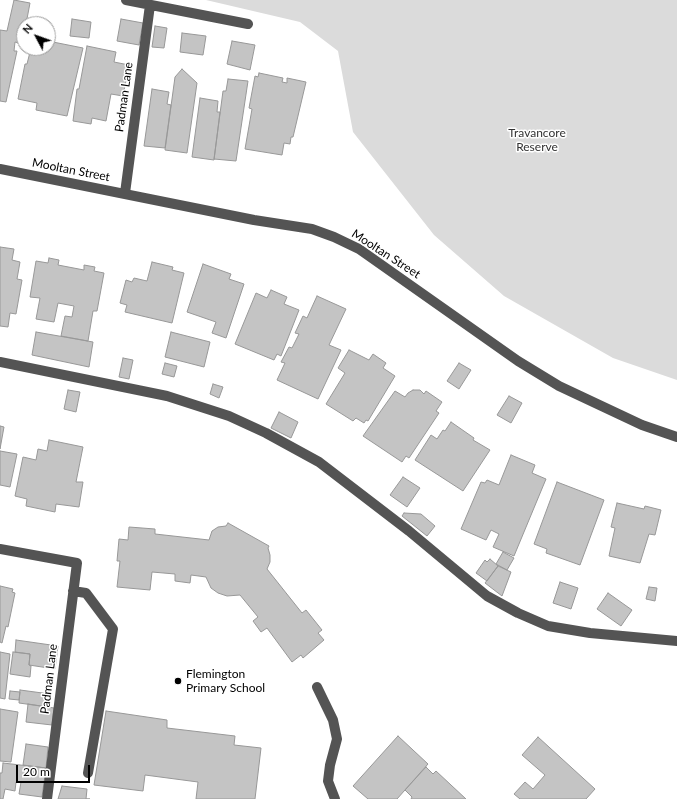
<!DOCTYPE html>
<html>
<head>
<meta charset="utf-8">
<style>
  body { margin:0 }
  #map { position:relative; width:677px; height:799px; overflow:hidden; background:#fff; font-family:Lato,sans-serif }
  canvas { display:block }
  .north { position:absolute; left:16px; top:16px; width:40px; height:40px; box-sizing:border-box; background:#fff; border:1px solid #999; border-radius:50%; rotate:311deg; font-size:11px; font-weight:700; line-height:16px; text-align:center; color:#000 }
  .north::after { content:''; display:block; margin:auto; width:14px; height:18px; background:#000; clip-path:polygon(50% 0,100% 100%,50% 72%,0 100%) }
  .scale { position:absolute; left:16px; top:765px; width:74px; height:18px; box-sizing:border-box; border:2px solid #000; border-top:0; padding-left:5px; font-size:12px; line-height:14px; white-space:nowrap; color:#000; -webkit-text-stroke:3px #fff; paint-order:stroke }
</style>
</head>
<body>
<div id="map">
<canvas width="677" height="799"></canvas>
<div class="north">N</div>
<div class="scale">20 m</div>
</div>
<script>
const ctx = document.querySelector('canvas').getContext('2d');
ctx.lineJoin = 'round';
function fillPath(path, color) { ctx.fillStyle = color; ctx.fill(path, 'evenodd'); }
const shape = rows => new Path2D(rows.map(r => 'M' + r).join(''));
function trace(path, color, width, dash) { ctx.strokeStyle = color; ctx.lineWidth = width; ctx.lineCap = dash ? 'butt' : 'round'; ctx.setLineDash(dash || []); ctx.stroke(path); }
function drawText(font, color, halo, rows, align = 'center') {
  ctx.font = font + ' Lato,sans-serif'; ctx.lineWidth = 3; ctx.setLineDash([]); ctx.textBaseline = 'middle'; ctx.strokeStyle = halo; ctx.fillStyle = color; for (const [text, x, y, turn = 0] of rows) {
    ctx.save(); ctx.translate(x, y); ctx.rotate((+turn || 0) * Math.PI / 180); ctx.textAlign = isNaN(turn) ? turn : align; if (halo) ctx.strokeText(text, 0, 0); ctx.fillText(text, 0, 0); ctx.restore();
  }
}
fillPath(shape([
  [206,0,677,0,677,380,613,358,504,296,434,235,353,132,338,51,300,22]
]), '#dbdbdb');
const building = shape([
  [14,0,30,3,26,24,24,24,22,44,15,42,14,51,17,51,6,102,0,101,0,30,7,31,14,0],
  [72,19,91,22,89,38,70,36,72,19],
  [121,19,143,23,139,45,117,41,121,19],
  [155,26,167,28,164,48,152,47,155,26],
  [182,33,206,36,203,55,180,52,182,33],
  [48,41,83,48,67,116,36,110,37,103,18,99,25,64,27,64,31,48,48,48,48,41],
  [232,41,255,45,250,70,227,64,232,41],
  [87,46,116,52,114,62,129,65,123,96,111,94,106,121,92,118,91,124,73,121,77,89,79,89,87,46],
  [182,69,197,83,187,153,165,150,175,77,182,69],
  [259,73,283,78,282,82,287,83,287,78,306,82,293,137,291,137,290,144,284,143,282,155,245,149,252,109,249,108,255,76,258,77,259,73],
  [228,79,248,81,236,161,214,159,223,91,226,91,228,79],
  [152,89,169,92,167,104,171,105,165,148,144,146,152,89],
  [200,98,218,101,217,112,220,112,214,160,192,157,200,98],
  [0,247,14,249,12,260,20,262,17,279,22,280,16,314,10,313,8,327,0,326,0,247],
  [49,258,59,260,58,265,84,270,84,265,95,267,94,271,104,273,97,311,93,311,88,341,61,336,65,316,72,317,74,306,58,303,54,322,36,319,40,298,30,297,36,261,48,263,49,258],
  [152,262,173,267,172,270,184,273,172,323,125,312,127,305,120,303,126,280,132,282,134,278,147,281,152,262],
  [203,264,231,274,229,279,244,284,226,338,212,333,216,322,187,312,203,264],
  [271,290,287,297,284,304,299,310,281,356,277,354,274,360,235,344,256,293,267,298,271,290],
  [317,296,346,309,329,345,341,350,318,399,277,380,285,363,281,362,289,347,292,348,299,334,295,333,303,316,307,318,317,296],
  [36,332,93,342,89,367,32,355,36,332],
  [171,332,210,342,204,367,165,357,171,332],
  [349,350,369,360,373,354,386,363,383,368,395,376,368,421,366,420,364,423,356,418,353,421,326,404,345,373,338,368,349,350],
  [123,358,133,360,129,379,119,377,123,358],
  [165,363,177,366,174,377,162,374,165,363],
  [459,363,471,370,459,389,447,381,459,363],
  [213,384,223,387,219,398,210,394,213,384],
  [68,390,80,392,76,412,64,409,68,390],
  [413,390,420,390,424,394,426,391,442,402,436,411,439,413,409,458,406,456,402,462,363,436,395,391,405,397,408,393,413,390],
  [509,396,522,403,511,423,497,415,509,396],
  [279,412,298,422,291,438,271,428,279,412],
  [451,422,474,438,473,440,490,450,463,491,415,460,431,435,437,439,443,430,445,431,451,422],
  [0,426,4,427,0,449,0,426],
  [49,440,83,447,76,482,83,482,79,507,56,504,55,512,26,506,27,499,15,496,23,457,36,460,38,449,47,451,49,440],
  [0,451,17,454,10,487,0,485,0,451],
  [511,455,535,465,532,473,546,479,514,556,493,547,499,534,491,530,486,540,461,529,481,482,485,483,487,480,499,485,511,455],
  [403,477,420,488,407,507,390,495,403,477],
  [557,482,604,500,580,565,546,553,547,549,534,544,557,482],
  [617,503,644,509,645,506,661,510,655,535,649,534,640,563,609,556,615,528,611,527,617,503],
  [404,513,421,514,435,526,427,536,402,516,404,513],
  [228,523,269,546,268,548,270,555,270,562,267,569,302,613,306,610,322,630,318,633,324,640,303,658,301,655,292,662,267,628,261,632,253,621,258,617,240,595,227,596,218,593,211,588,206,577,191,575,190,583,175,581,175,574,152,572,150,590,117,587,120,561,117,561,119,539,128,540,129,527,155,529,155,534,209,540,212,531,218,527,226,526,228,523],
  [503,552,514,558,507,570,496,564,503,552],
  [490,559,498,566,487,581,476,573,485,560,487,562,490,559],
  [498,566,511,572,502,596,485,583,498,566],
  [560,582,578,588,571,609,553,603,560,582],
  [0,586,13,589,12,592,15,593,8,627,6,626,2,643,0,642,0,586],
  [649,587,657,588,655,601,646,599,649,587],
  [608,593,632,610,621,626,597,609,608,593],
  [16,640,58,646,55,669,29,665,30,654,15,652,16,640],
  [0,652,10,654,5,699,0,698,0,652],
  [13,652,30,654,29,665,31,666,30,677,10,674,13,652],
  [20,690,50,694,48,707,19,703,20,690],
  [10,691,20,692,19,700,9,699,10,691],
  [28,704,54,708,52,725,26,722,28,704],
  [0,709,18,712,11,762,0,761,0,709],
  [106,711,167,720,167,728,235,736,234,745,261,748,255,799,196,799,198,782,145,775,143,791,94,785,106,711],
  [398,736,428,764,397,799,368,799,353,786,398,736],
  [538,737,595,789,586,799,520,799,514,794,525,782,533,789,545,775,522,755,538,737],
  [26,744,48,747,46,768,23,765,26,744],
  [3,763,46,768,42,797,19,794,21,782,16,782,15,791,5,789,3,799,0,799,0,773,2,773,3,763],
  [426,767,433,774,436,771,466,799,411,799,412,797,405,790,426,767],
  [62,786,87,789,86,799,90,799,58,799,62,786]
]);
fillPath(building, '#c4c4c4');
trace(building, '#989898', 1);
trace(shape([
  [126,0,248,24],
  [0,169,254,220,312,229,334,237,359,249,518,361,559,386,642,425,677,437],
  [125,193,150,5],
  [0,362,167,396,229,416,266,433,319,462,409,531,487,596,518,613,548,626,590,633,677,641],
  [0,549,77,563,47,799],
  [73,591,86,593,113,629,88,773],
  [317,687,333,720,337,739,330,765,328,781,335,799]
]), '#545454', 10);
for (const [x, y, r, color] of [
  [178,681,4,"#000"]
]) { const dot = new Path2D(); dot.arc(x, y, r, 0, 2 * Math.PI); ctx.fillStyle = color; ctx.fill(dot); trace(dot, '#fff', 1.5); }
drawText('12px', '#000', '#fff', [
  ["Padman Lane",124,97,-82],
  ["Mooltan Street",71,170,11],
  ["Mooltan Street",386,254,33],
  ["Padman Lane",49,679,-83]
]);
drawText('12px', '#323232', '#fff', [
  ["Travancore",537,133],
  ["Reserve",537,147]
]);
drawText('12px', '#000', '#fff', [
  ["Flemington",186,674],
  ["Primary School",186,688]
], 'left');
</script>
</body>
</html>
